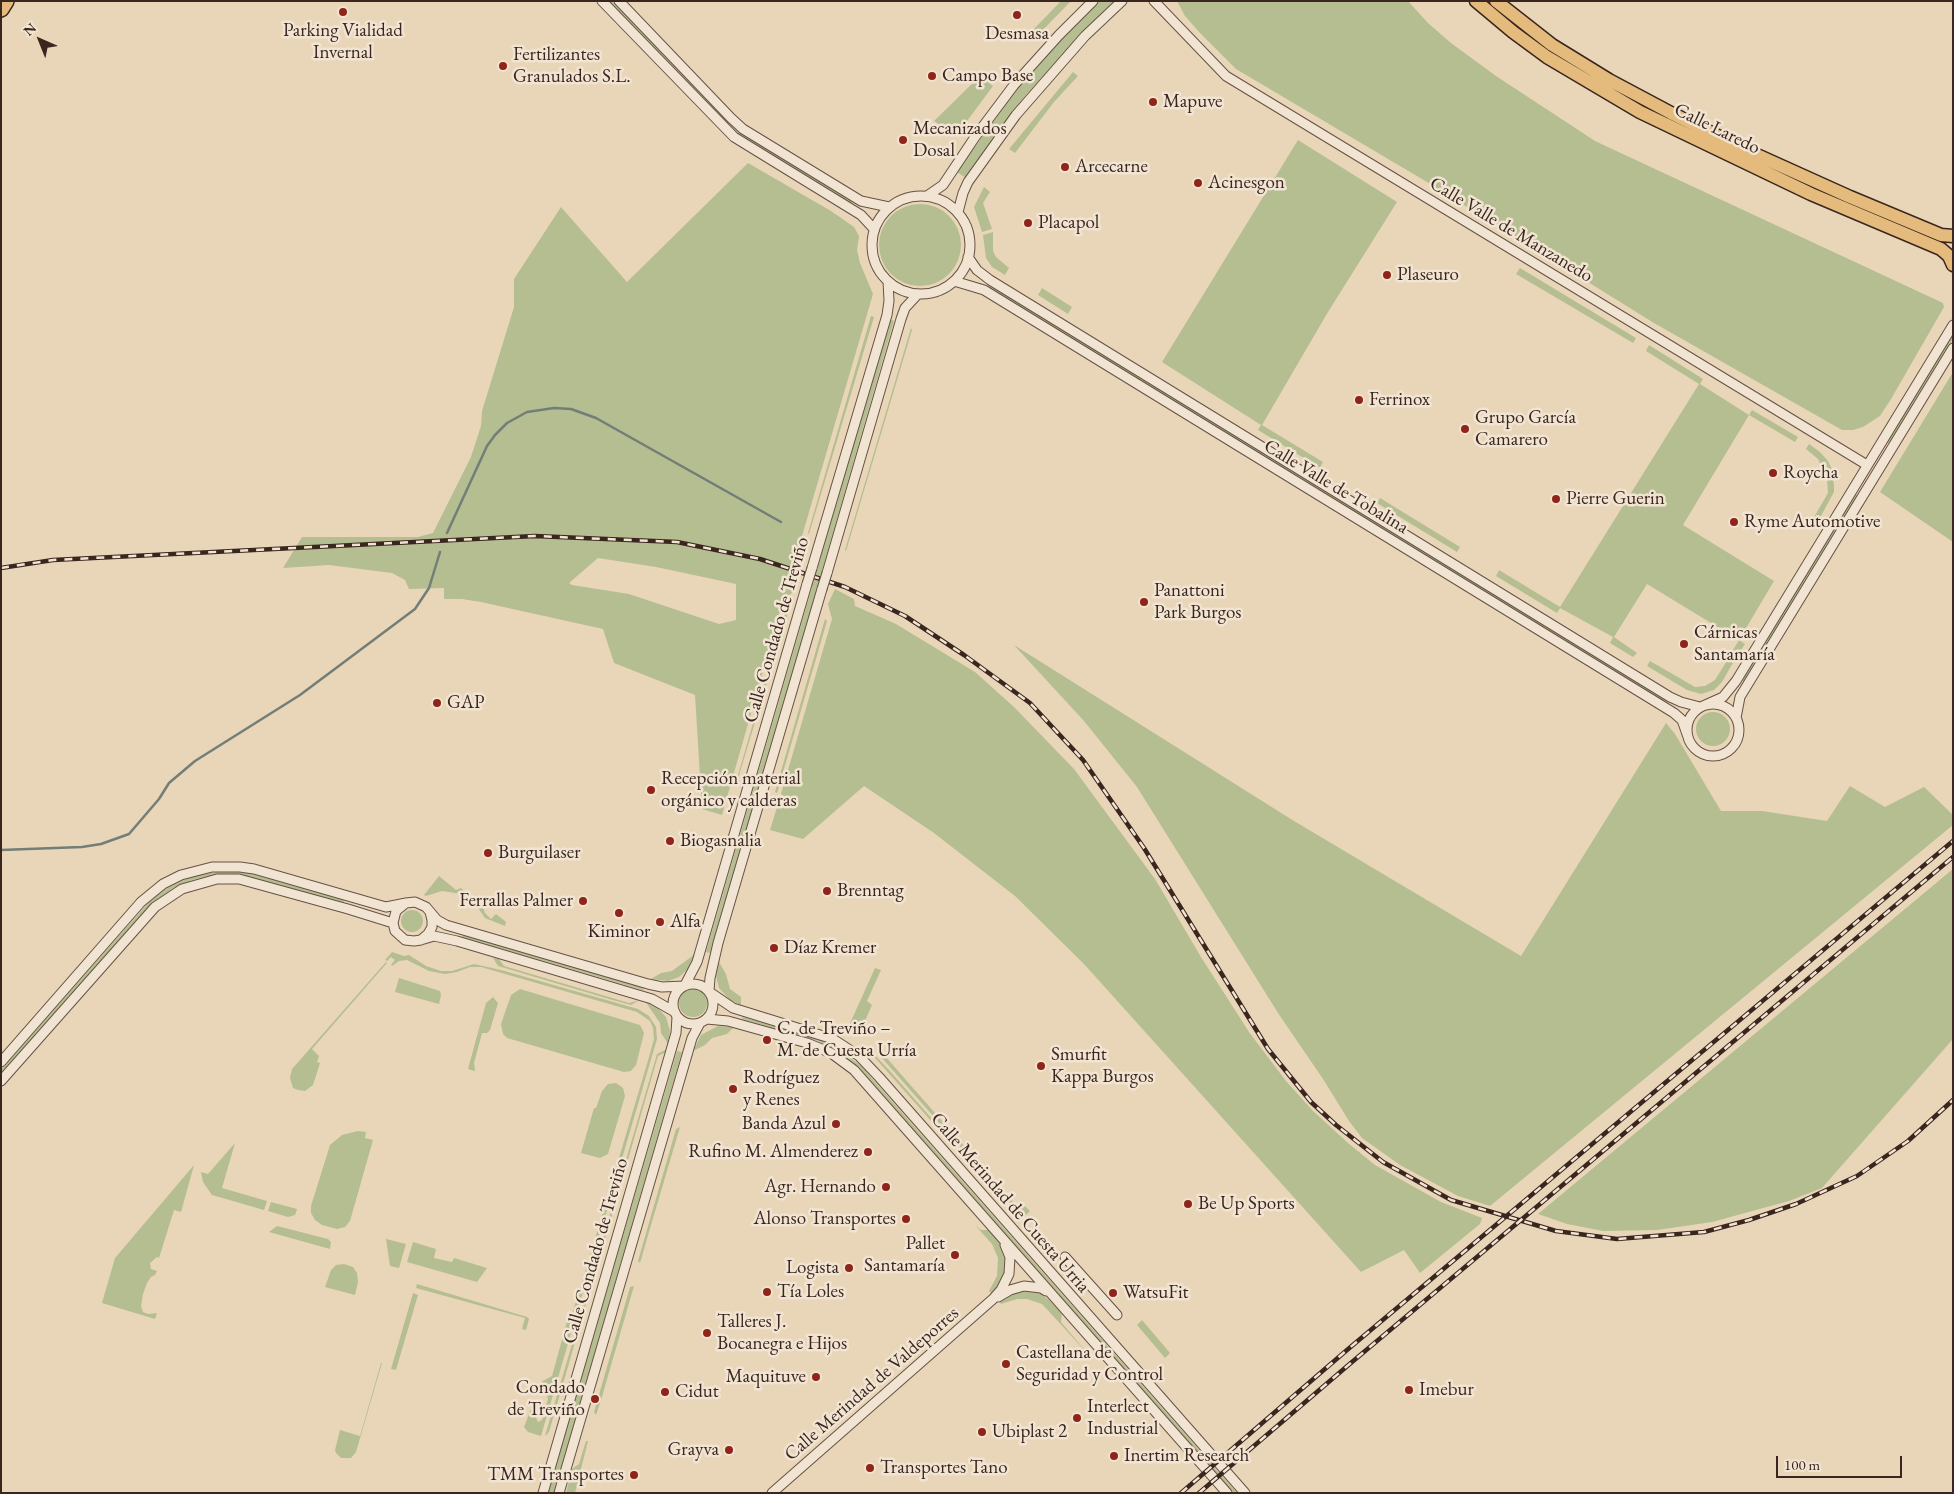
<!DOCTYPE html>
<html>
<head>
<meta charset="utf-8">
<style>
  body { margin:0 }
  #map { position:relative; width:1954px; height:1494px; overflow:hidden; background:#e9d6b9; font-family:"EB Garamond",serif }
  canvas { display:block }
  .frame { position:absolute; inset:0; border:2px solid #3a261e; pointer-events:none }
  .north { position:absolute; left:15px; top:15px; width:50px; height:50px; -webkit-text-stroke:4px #f1e4d2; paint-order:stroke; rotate:316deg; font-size:14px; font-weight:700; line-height:20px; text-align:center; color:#3a261e }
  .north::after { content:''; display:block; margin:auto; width:18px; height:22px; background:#3a261e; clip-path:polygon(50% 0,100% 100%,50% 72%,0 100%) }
  .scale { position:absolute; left:1776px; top:1456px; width:126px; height:22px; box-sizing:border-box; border:2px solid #3a261e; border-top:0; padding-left:6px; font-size:15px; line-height:18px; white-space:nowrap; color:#3a261e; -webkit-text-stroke:4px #f1e4d2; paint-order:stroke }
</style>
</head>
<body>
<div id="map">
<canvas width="1954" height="1494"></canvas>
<div class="frame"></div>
<div class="north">N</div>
<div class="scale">100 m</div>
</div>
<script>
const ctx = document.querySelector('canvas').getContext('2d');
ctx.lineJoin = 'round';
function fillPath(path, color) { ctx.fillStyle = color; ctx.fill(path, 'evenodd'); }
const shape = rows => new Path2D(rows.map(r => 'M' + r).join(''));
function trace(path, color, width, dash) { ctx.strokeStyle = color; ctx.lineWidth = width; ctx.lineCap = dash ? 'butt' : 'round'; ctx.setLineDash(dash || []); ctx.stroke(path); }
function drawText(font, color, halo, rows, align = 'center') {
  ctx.font = font + ' "EB Garamond",serif'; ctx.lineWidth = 5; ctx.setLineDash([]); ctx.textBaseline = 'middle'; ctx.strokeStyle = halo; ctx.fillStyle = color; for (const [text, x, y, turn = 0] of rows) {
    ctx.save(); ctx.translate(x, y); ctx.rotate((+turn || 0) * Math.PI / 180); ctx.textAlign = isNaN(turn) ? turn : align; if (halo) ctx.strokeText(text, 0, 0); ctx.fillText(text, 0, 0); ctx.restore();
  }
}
fillPath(shape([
  [608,1,612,1,734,128,852,201,851,204,732,129],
  [1061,1,1071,1,1038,35,1033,30],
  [1099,1,1115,2,1078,37,1025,96,986,148,966,178,957,172,1016,90,1073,26],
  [1177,1,1408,1,1428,23,1451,43,1496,76,1595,141,1943,303,1944,307,1891,399,1880,416,1863,427,1853,430,1842,430,1654,323,1427,182,1236,69,1200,33,1185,16],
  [1073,72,1078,76,1054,102,1015,153,1009,149],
  [980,76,993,86,956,136,934,121],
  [1298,140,1397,202,1328,312,1262,425,1323,462,1320,468,1258,430,1261,425,1162,362],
  [748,163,831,211,854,227,859,236,857,250,860,263,873,294,802,536,806,551,794,591,783,601,722,815,702,809,695,695,614,663,603,629,481,602,462,599,444,599,444,588,409,589,405,580,392,573,329,565,283,568,302,537,418,537,433,533,471,457,481,426,482,411,514,307,514,279,561,207,627,282],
  [598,558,656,567,736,584,736,620,719,624,629,594,572,585,569,583],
  [984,187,990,192,983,203,992,229,982,232,974,207],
  '879 245a41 41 0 1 1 82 0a41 41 0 1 1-82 0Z',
  [993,232,993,251,996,257,1009,268,1005,275,992,267,986,258,983,235],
  [1520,268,1636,338,1633,343,1516,274],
  [990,286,1250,444,1666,699,1664,701,1448,569,989,288],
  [1042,288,1072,307,1068,314,1038,295],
  [871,316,874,317,809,534,808,533],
  [890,319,894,321,756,800,710,953,706,952],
  [911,328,912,330,846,551,845,550],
  [1953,333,1953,339,1939,362,1889,443,1887,442],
  [1649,345,1703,379,1700,384,1749,415,1752,410,1798,437,1795,442,1749,415,1683,525,1774,581,1739,640,1745,644,1739,653,1733,650,1739,640,1647,584,1614,637,1637,653,1633,657,1610,643,1613,637,1560,608,1557,613,1496,576,1499,570,1560,607,1699,384,1646,351],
  [1953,372,1953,542,1880,492],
  [1809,444,1820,452,1828,461,1831,467,1834,485,1834,492,1815,527,1810,524,1828,493,1827,478,1818,459,1806,449],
  [1855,494,1858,496,1744,682,1742,680],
  [1380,498,1460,547,1457,552,1377,503],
  [835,589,854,599,855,606,896,624,975,672,1014,707,1074,769,1127,841,1155,879,1201,957,1249,1032,1286,1081,1313,1111,1348,1143,1375,1165,1441,1202,1482,1218,1480,1224,1420,1273,1404,1250,1361,1272,1084,964,1015,896,934,833,864,786,803,839,770,830,778,804,784,807,788,799,781,794,832,619,828,604],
  [787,606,790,606,737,782,736,782],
  [825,619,827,621,777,793,775,792],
  [1014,645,1294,821,1521,956,1666,723,1675,734,1721,811,1762,811,1827,821,1850,786,1885,807,1924,787,1953,815,1953,825,1490,1206,1458,1196,1400,1165,1362,1138,1349,1121,1323,1079,1278,1013,1137,787,1084,721],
  [1730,656,1735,659,1722,682,1714,690,1701,694,1687,690,1647,666,1650,661,1695,687,1705,686,1715,680],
  '1696 729a17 17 0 1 1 34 0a17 17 0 1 1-34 0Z',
  [1953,869,1953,1039,1822,1188,1789,1201,1712,1222,1657,1230,1603,1231,1567,1224,1538,1214],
  [224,871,244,872,259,876,344,900,343,903,241,875,208,876,192,880,173,888,155,901,141,915,1,1074,1,1069,149,902,164,890,184,880,197,875],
  [439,876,456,890,461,888,483,907,485,913,491,919,496,914,506,922,505,926,485,918,474,902,462,894,442,891,426,896,424,895],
  '401 921a11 11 0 1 1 22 0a11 11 0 1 1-22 0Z',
  [463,935,644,988,643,990,462,937],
  [392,952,404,956,409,955,426,966,441,971,452,971,474,964,501,970,638,1009,649,1016,656,1027,657,1039,541,1436,528,1432,524,1427,531,1409,533,1410,538,1422,542,1420,548,1399,541,1382,552,1376,569,1314,572,1314,580,1289,649,1057,654,1039,653,1028,650,1021,637,1012,481,967,470,967,457,972,445,974,429,971,407,960,399,961,392,966,391,965,395,960,391,957,387,961,385,960],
  [695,954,688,969,679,977,668,981,651,979,661,973,672,971],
  [493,958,499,959,504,966,565,984,629,1003,640,1000,631,1005,609,999,498,966],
  [386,962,387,963,312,1049,319,1056,317,1062,320,1063,313,1085,305,1091,298,1090,293,1088,290,1078,292,1069],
  [719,962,726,974,730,989,741,997,741,1005,730,1000,719,988,716,976],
  [875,968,881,970,867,1001,872,1005,858,1037,847,1030],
  [399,978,440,991,441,995,439,1004,395,992],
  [520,989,640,1025,644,1033,636,1065,631,1071,624,1072,507,1038,503,1034,501,1024,511,995],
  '679 1003a14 14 0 1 1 28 0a14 14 0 1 1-28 0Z',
  [493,997,498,1003,490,1030,487,1033,482,1033,474,1063,475,1071,468,1069,486,1003],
  [645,1001,656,1006,666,1017,670,1031,668,1044,661,1033,660,1023],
  [743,1017,821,1040,844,1053,860,1065,1237,1493,1234,1493,858,1066,841,1053,818,1041,742,1019],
  [718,1026,734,1027,727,1034,712,1038,705,1045,693,1051,701,1035],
  [667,1049,666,1052,658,1056,549,1432,545,1436,657,1054],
  [870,1050,889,1070,1021,1220,1020,1221,869,1051],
  [677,1051,682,1052,554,1493,548,1493],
  [885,1056,1020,1210,1025,1206,1030,1211,1023,1218,882,1058],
  [616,1083,623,1088,625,1096,608,1154,600,1158,581,1153,594,1108,596,1108,602,1091,608,1084],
  [680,1127,651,1225,640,1263,638,1261,676,1129],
  [358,1131,366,1132,365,1138,373,1140,350,1221,345,1227,337,1229,322,1225,315,1220,311,1213,311,1206,330,1145,342,1135],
  [235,1143,222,1188,267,1201,264,1210,212,1195,203,1182,201,1172,208,1174],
  [194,1165,181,1212,174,1210,159,1258,157,1257,150,1263,151,1269,157,1271,155,1275,151,1277,147,1283,143,1294,141,1306,143,1312,148,1314,157,1313,155,1319,102,1303,115,1258],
  [271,1202,297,1209,295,1215,288,1217,268,1211],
  [975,1225,981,1230,989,1230,1000,1244,1005,1256,1004,1275,1001,1283,992,1294,989,1291,997,1276,998,1258,992,1244],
  [277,1226,328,1239,331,1242,330,1249,269,1232],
  [386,1239,406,1244,399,1268,390,1266],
  [413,1242,436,1249,434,1258,452,1262,454,1258,487,1268,477,1282,407,1262],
  [344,1264,353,1267,357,1273,358,1282,355,1295,325,1287,331,1270,336,1265],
  [417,1284,527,1317,529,1319,526,1330,522,1329,525,1318,416,1288],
  [634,1286,601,1400,596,1415,594,1412,630,1287],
  [1019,1291,1039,1293,1048,1299,1062,1313,1061,1322,1089,1355,1042,1304,1027,1299,1017,1299,1001,1304,999,1301,1008,1295],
  [413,1293,418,1295,396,1370,391,1369],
  [1142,1320,1170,1353,1165,1358,1137,1325],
  [381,1363,382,1363,356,1452,351,1458,341,1458,336,1453,335,1450,340,1430,360,1436],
  [586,1441,588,1441,575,1493,566,1493,572,1469,579,1464]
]), '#b4be91');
trace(shape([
  [447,533,487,446,495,435,507,423,527,412,554,408,571,409,596,418,781,522],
  [1,850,82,847,101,844,129,834,159,799,169,783,195,761,300,695,415,609,429,588,440,552]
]), '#727e77', 2.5);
const minor = shape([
  [602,1,734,137,861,215,874,229],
  [619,1,731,118,743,129,861,201,889,207],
  [1154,1,1226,76,1867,465],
  [927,196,943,185,975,137,1014,85,1059,35,1093,1],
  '872 245a49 49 0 1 1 98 0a49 49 0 1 1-98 0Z',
  [958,212,963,193,968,182,1016,115,1085,36,1122,1],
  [968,257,977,270,990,280,1670,697,1681,702,1700,707],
  [954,281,984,290,1674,713,1682,720,1688,737],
  [812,568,887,315,889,301,888,281],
  [827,573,901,319,905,308,918,294],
  '1687 730a26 26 0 1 1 52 0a26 26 0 1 1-52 0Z',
  [1705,705,1723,697,1736,681,1953,325],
  [1736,718,1740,697,1953,348],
  [430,912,432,920,432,927,428,934,421,940,414,941,405,940,395,931,393,923,396,911,406,903,415,902,426,907,437,920,446,925,648,984,662,987,684,986],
  [424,939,434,936,457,941,652,999,675,1012],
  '673 1004a20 20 0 1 1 40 0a20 20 0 1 1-40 0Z',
  [685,985,697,962,807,584],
  [709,991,710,978,718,943,822,589],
  [711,993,733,1008,833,1039,859,1056,879,1077,1245,1493],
  [707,1019,728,1021,807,1043,831,1053,854,1070,1227,1493],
  [1,1062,141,902,163,884,181,875,212,867,240,867,254,869,386,907,406,903],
  [1,1081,155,907,182,889,217,879,239,879,348,909,393,923],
  [1065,1257,1117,1315],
  [998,1297,1010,1290,1024,1286,1041,1288,1046,1291],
  [543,1493,676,1033,677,1017],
  [559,1493,692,1038,700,1023],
  [772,1493,993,1299,1001,1290,1009,1274,1010,1257,1005,1245]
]);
const primary = shape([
  [1476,1,1513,32,1547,57,1640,112,1811,194,1941,249,1949,256,1953,265],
  [1496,1,1552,45,1609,80,1671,113,1748,151,1850,197,1941,235,1953,236]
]);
const motorway = shape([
  [1,9,6,1]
]);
trace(minor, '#665245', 11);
trace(primary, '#3a261e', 15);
trace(motorway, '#3a261e', 18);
trace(minor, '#f1e4d2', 9);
trace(primary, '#e4bb7c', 12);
trace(motorway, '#e4bb7c', 15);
const rail = shape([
  [1,568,53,560,535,536,677,542,760,559,845,587,905,616,964,655,1030,703,1083,760,1144,848,1268,1049,1311,1102,1336,1125,1383,1162,1451,1200,1556,1231,1617,1239,1704,1232,1749,1220,1796,1204,1857,1176,1908,1141,1953,1100],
  [1181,1493,1347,1350,1953,841],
  [1199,1493,1352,1362,1953,857]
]);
trace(rail, '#3a261e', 4.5);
trace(rail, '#f1e4d2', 2.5, [8]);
const minorBridge = shape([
  [807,584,812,568],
  [822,589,827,573]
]);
trace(minorBridge, '#665245', 11, []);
trace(minorBridge, '#f1e4d2', 9);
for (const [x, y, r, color] of [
  [343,12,5,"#8f2418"],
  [1017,15,5,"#8f2418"],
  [503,66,5,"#8f2418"],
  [932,76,5,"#8f2418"],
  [1153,102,5,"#8f2418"],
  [903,140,5,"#8f2418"],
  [1065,167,5,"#8f2418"],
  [1198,183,5,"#8f2418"],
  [1028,223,5,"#8f2418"],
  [1387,275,5,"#8f2418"],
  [1359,400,5,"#8f2418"],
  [1465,429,5,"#8f2418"],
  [1773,473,5,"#8f2418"],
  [1556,499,5,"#8f2418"],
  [1734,522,5,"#8f2418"],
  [1144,602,5,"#8f2418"],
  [1684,644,5,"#8f2418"],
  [437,703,5,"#8f2418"],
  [651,790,5,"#8f2418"],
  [670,841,5,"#8f2418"],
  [488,853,5,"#8f2418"],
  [827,891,5,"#8f2418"],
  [583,901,5,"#8f2418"],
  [619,913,5,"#8f2418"],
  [660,922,5,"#8f2418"],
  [774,948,5,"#8f2418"],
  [767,1040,5,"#8f2418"],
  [1041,1066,5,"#8f2418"],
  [733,1089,5,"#8f2418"],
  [836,1124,5,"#8f2418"],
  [868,1152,5,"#8f2418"],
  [886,1187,5,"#8f2418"],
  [1188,1204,5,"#8f2418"],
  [906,1219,5,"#8f2418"],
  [955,1255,5,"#8f2418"],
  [849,1268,5,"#8f2418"],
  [767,1292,5,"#8f2418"],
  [1113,1293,5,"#8f2418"],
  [707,1333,5,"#8f2418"],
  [1006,1364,5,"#8f2418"],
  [816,1377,5,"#8f2418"],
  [1409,1390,5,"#8f2418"],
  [665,1392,5,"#8f2418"],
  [595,1399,5,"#8f2418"],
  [1077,1418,5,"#8f2418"],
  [982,1432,5,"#8f2418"],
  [729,1450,5,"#8f2418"],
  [1114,1456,5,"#8f2418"],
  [870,1468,5,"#8f2418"],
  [634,1475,5,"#8f2418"]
]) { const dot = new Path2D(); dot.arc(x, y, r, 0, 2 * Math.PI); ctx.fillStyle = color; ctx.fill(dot); trace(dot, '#f1e4d2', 2); }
drawText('19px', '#3a261e', '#f1e4d2', [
  ["Parking Vialidad",343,31,"center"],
  ["Invernal",343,53,"center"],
  ["Desmasa",1017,34,"center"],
  ["Fertilizantes",513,55],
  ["Granulados S.L.",513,77],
  ["Campo Base",942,76],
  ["Mapuve",1163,102],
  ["Mecanizados",913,129],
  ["Dosal",913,151],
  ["Arcecarne",1075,167],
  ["Acinesgon",1208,183],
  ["Placapol",1038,223],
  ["Plaseuro",1397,275],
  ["Ferrinox",1369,400],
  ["Grupo García",1475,418],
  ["Camarero",1475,440],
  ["Roycha",1783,473],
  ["Pierre Guerin",1566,499],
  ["Ryme Automotive",1744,522],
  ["Panattoni",1154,591],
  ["Park Burgos",1154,613],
  ["Cárnicas",1694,633],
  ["Santamaría",1694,655],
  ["GAP",447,703],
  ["Recepción material",661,779],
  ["orgánico y calderas",661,801],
  ["Biogasnalia",680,841],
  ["Burguilaser",498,853],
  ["Brenntag",837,891],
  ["Ferrallas Palmer",573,901,"right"],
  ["Alfa",670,922],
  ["Kiminor",619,932,"center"],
  ["Díaz Kremer",784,948],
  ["C. de Treviño –",777,1029],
  ["M. de Cuesta Urría",777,1051],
  ["Smurfit",1051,1055],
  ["Kappa Burgos",1051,1077],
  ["Rodríguez",743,1078],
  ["y Renes",743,1100],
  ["Banda Azul",826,1124,"right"],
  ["Rufino M. Almenderez",858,1152,"right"],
  ["Agr. Hernando",876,1187,"right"],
  ["Be Up Sports",1198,1204],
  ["Alonso Transportes",896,1219,"right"],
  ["Pallet",945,1244,"right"],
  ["Santamaría",945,1266,"right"],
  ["Logista",839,1268,"right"],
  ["Tía Loles",777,1292],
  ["WatsuFit",1123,1293],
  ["Talleres J.",717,1322],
  ["Bocanegra e Hijos",717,1344],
  ["Castellana de",1016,1353],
  ["Seguridad y Control",1016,1375],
  ["Maquituve",806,1377,"right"],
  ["Condado",585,1388,"right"],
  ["de Treviño",585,1410,"right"],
  ["Imebur",1419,1390],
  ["Cidut",675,1392],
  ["Interlect",1087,1407],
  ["Industrial",1087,1429],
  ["Ubiplast 2",992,1432],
  ["Grayva",719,1450,"right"],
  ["Inertim Research",1124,1456],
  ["Transportes Tano",880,1468],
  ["TMM Transportes",624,1475,"right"]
], 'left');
drawText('19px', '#3a261e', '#f1e4d2', [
  ["Calle Laredo",1717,129,26],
  ["Calle Valle de Manzanedo",1511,230,31],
  ["Calle Valle de Tobalina",1336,487,31],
  ["Calle Condado de Treviño",777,630,-74],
  ["Calle Merindad de Cuesta Urria",1010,1203,49],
  ["Calle Condado de Treviño",596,1251,-74],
  ["Calle Merindad de Valdeporres",872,1384,-41]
]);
</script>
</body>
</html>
